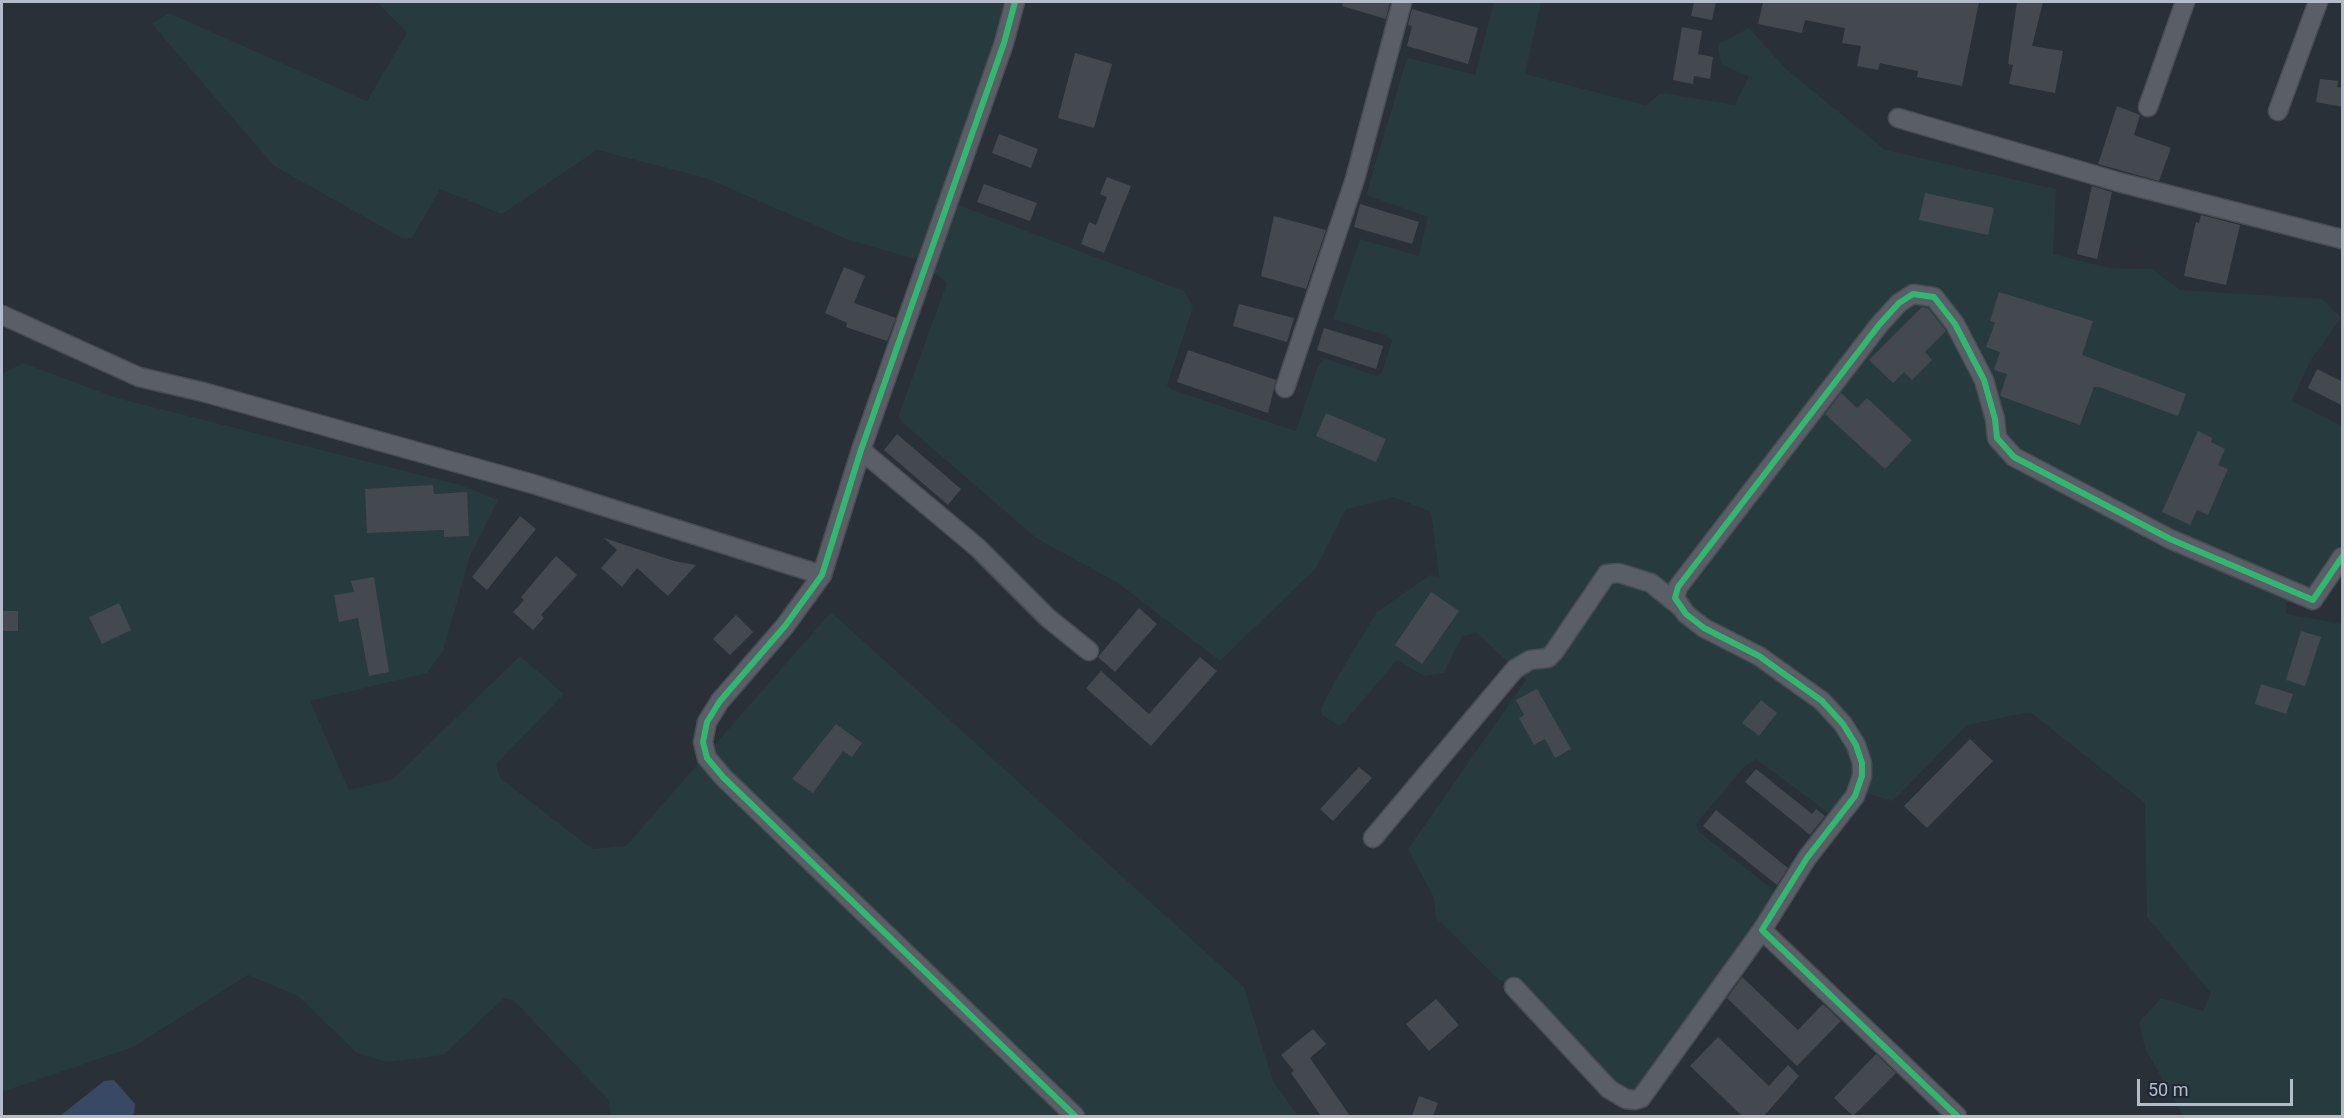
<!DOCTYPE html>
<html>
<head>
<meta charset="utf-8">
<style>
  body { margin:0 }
  #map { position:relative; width:2344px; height:1118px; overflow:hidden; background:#2a3038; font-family:Roboto,sans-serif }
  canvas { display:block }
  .frame { position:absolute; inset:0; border:3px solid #b4bcc9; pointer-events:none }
  .scale { position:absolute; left:2137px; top:1079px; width:156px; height:27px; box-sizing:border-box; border:3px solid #b4bcc9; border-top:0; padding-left:8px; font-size:18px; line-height:21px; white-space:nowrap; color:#b4bcc9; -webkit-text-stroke:4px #1d2633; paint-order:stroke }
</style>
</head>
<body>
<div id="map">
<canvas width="2344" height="1118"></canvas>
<div class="frame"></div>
<div class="scale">50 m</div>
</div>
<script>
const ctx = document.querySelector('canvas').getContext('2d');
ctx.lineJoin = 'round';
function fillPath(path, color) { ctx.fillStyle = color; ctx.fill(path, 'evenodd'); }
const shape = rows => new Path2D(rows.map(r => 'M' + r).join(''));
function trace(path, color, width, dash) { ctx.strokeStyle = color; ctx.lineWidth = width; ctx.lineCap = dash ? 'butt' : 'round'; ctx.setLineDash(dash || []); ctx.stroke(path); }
fillPath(shape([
  [377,2,1008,2,998,42,940,198,1184,291,1193,307,1167,385,1172,390,1296,431,1318,366,1325,359,1377,376,1382,372,1392,341,1387,336,1333,319,1360,239,1419,256,1428,217,1366,195,1407,58,1475,75,1494,2,1541,2,1525,74,1646,105,1661,93,1735,105,1749,77,1721,64,1718,44,1749,28,1786,69,1885,150,2056,189,2053,254,2110,268,2152,269,2180,290,2322,299,2341,318,2310,361,2292,401,2342,426,2342,542,2330,567,2312,589,2286,604,2286,614,2342,624,2342,1116,2183,1116,2145,1048,2139,1022,2161,998,2203,1011,2211,993,2147,917,2145,803,2030,712,1967,725,1893,801,1849,788,1831,815,1756,759,1745,766,1696,824,1699,832,1772,889,1775,900,1639,1092,1629,1095,1616,1088,1516,985,1499,980,1436,918,1434,898,1408,849,1526,680,1477,633,1462,636,1444,673,1424,676,1397,660,1343,724,1338,725,1322,715,1321,708,1338,676,1377,612,1430,575,1439,577,1431,512,1394,497,1346,509,1316,568,1220,661,1118,583,1036,538,902,422,898,417,947,283,919,260,849,240,706,178,597,150,502,214,440,189,412,238,402,238,274,166,152,24,169,13,367,101,407,33],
  [23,363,117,398,460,485,498,500,470,556,443,651,427,673,310,701,349,790,393,779,520,656,564,694,496,764,500,778,592,849,626,846,831,612,1244,987,1273,1081,1298,1116,611,1116,608,1099,514,1001,504,998,443,1055,387,1062,357,1053,298,996,248,975,133,1047,2,1092,2,374]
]), '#273a3e');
fillPath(shape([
  [114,1080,135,1104,134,1114,131,1116,60,1116,104,1081]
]), '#384963');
fillPath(shape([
  [1343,2,1390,2,1386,19,1342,6],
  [1694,2,1716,2,1712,20,1691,16],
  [1763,2,1979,2,1962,86,1917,77,1918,71,1880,63,1878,70,1857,66,1861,46,1842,43,1845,28,1805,20,1802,33,1758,24],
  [2017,2,2043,2,2032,46,2063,51,2055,93,2009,84,2013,65,2008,64],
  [1412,9,1478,28,1468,64,1407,46,1412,26,1408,25],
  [1682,27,1702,31,1698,54,1713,57,1710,79,1694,76,1693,84,1673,80],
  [1075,53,1112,64,1094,128,1058,118],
  [2320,79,2338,81,2337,87,2343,88,2343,107,2316,102],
  [2117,106,2140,115,2134,135,2171,148,2159,181,2098,164],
  [999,134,1038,149,1031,168,992,153],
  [1107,177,1131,186,1104,253,1081,244,1089,222,1096,225,1107,197,1100,194],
  [984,184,1037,203,1030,221,977,202],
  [2092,186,2112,192,2097,259,2077,254],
  [1925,193,1994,208,1988,235,1919,220],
  [1360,204,1419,222,1412,244,1354,227],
  [2201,215,2240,225,2226,285,2184,276,2196,222,2199,223],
  [1274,216,1326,230,1306,289,1261,276],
  [844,267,865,276,854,303,896,318,887,341,846,327,847,323,825,313],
  [1999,292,2093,321,2082,355,2186,394,2178,416,2099,387,2094,387,2080,425,2000,396,2007,374,1994,370,2000,352,1986,347,1995,323,1990,321],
  [1239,304,1294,318,1287,342,1233,326],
  [1922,307,1928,308,1946,331,1925,352,1932,360,1912,380,1904,372,1893,383,1869,360],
  [1324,328,1383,346,1376,369,1317,350],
  [1188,350,1276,380,1268,413,1177,382],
  [2317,369,2343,382,2343,406,2308,388],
  [1841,393,1857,408,1867,398,1912,440,1885,469,1825,414],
  [1326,413,1386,439,1376,462,1316,436],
  [2198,431,2212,438,2211,442,2225,449,2218,465,2228,469,2208,515,2197,510,2190,525,2162,512],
  [897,434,961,489,948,505,884,450],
  [433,485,434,494,467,492,469,536,444,537,444,530,367,533,365,489],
  [520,516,536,529,487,590,472,577],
  [604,538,674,561,696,565,668,596,637,568,622,587,601,568,617,550],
  [556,556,577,575,541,615,544,618,533,630,513,612,524,600,521,597],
  [374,577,389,672,369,676,358,618,339,622,334,595,354,592,351,581],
  [1431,592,1459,611,1422,664,1395,645],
  [119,603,131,630,102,644,89,617],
  [1139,608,1157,624,1115,672,1098,657],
  [2,611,18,611,18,631,2,631],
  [736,615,753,632,730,655,713,639],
  [2301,631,2321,637,2305,686,2286,680],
  [1200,657,1217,671,1151,746,1086,688,1101,671,1149,714],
  [2261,684,2293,694,2286,714,2255,704],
  [1537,689,1571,749,1555,758,1545,739,1534,745,1519,718,1524,715,1516,700],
  [1761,700,1777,713,1759,736,1742,723],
  [836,724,862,743,852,757,843,751,813,793,792,779],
  [1970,739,1993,761,1927,828,1904,806],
  [1359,767,1372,778,1333,821,1320,809],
  [1756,769,1812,814,1816,809,1825,816,1810,835,1745,782],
  [1716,810,1788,868,1777,885,1703,826],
  [1742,977,1798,1030,1823,1004,1841,1021,1797,1066,1727,998],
  [1436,999,1459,1025,1429,1051,1406,1024],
  [1313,1029,1326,1044,1310,1058,1350,1116,1321,1116,1291,1073,1294,1071,1281,1055],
  [1718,1037,1769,1086,1788,1065,1799,1076,1764,1116,1742,1116,1690,1066],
  [1876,1054,1896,1073,1853,1116,1834,1098],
  [1419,1096,1438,1103,1433,1116,1412,1116]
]), '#444950');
const street = shape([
  [1015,2,1004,43,861,450,822,575,785,626,720,701,707,722,703,742,707,758,723,777,1075,1116],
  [2148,107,2185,2],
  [2278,111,2318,2],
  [1898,118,2122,183,2342,239],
  [2,315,139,377,203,392,533,484,822,575],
  [1285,388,1355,179,1402,2],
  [861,450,978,548,1048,618,1089,651],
  [1373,838,1515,669,1530,660,1548,658,1554,652,1607,574,1619,573,1651,583,1682,608],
  [1514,987,1609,1089,1626,1099,1635,1100,1641,1098,1762,930],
  [1957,1116,1762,930,1807,858,1855,796,1862,776,1862,763,1856,745,1843,724,1822,701,1759,656,1704,628,1686,614,1675,598,1678,587,1879,325,1899,303,1913,294,1934,297,1955,324,1984,380,1995,419,1997,438,2014,457,2170,539,2313,600,2342,557]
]);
trace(street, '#484c53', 21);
trace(street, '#5a5e66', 18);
trace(shape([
  [1015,2,1004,43,861,450,822,575,785,626,720,701,707,722,703,742,707,758,723,777,1075,1116],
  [1957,1116,1762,930,1807,858,1855,796,1862,776,1862,763,1856,745,1843,724,1822,701,1759,656,1704,628,1686,614,1675,598,1678,587,1879,325,1899,303,1913,294,1934,297,1955,324,1984,380,1995,419,1997,438,2014,457,2170,539,2313,600,2342,557]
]), '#33b770', 6);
</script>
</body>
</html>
